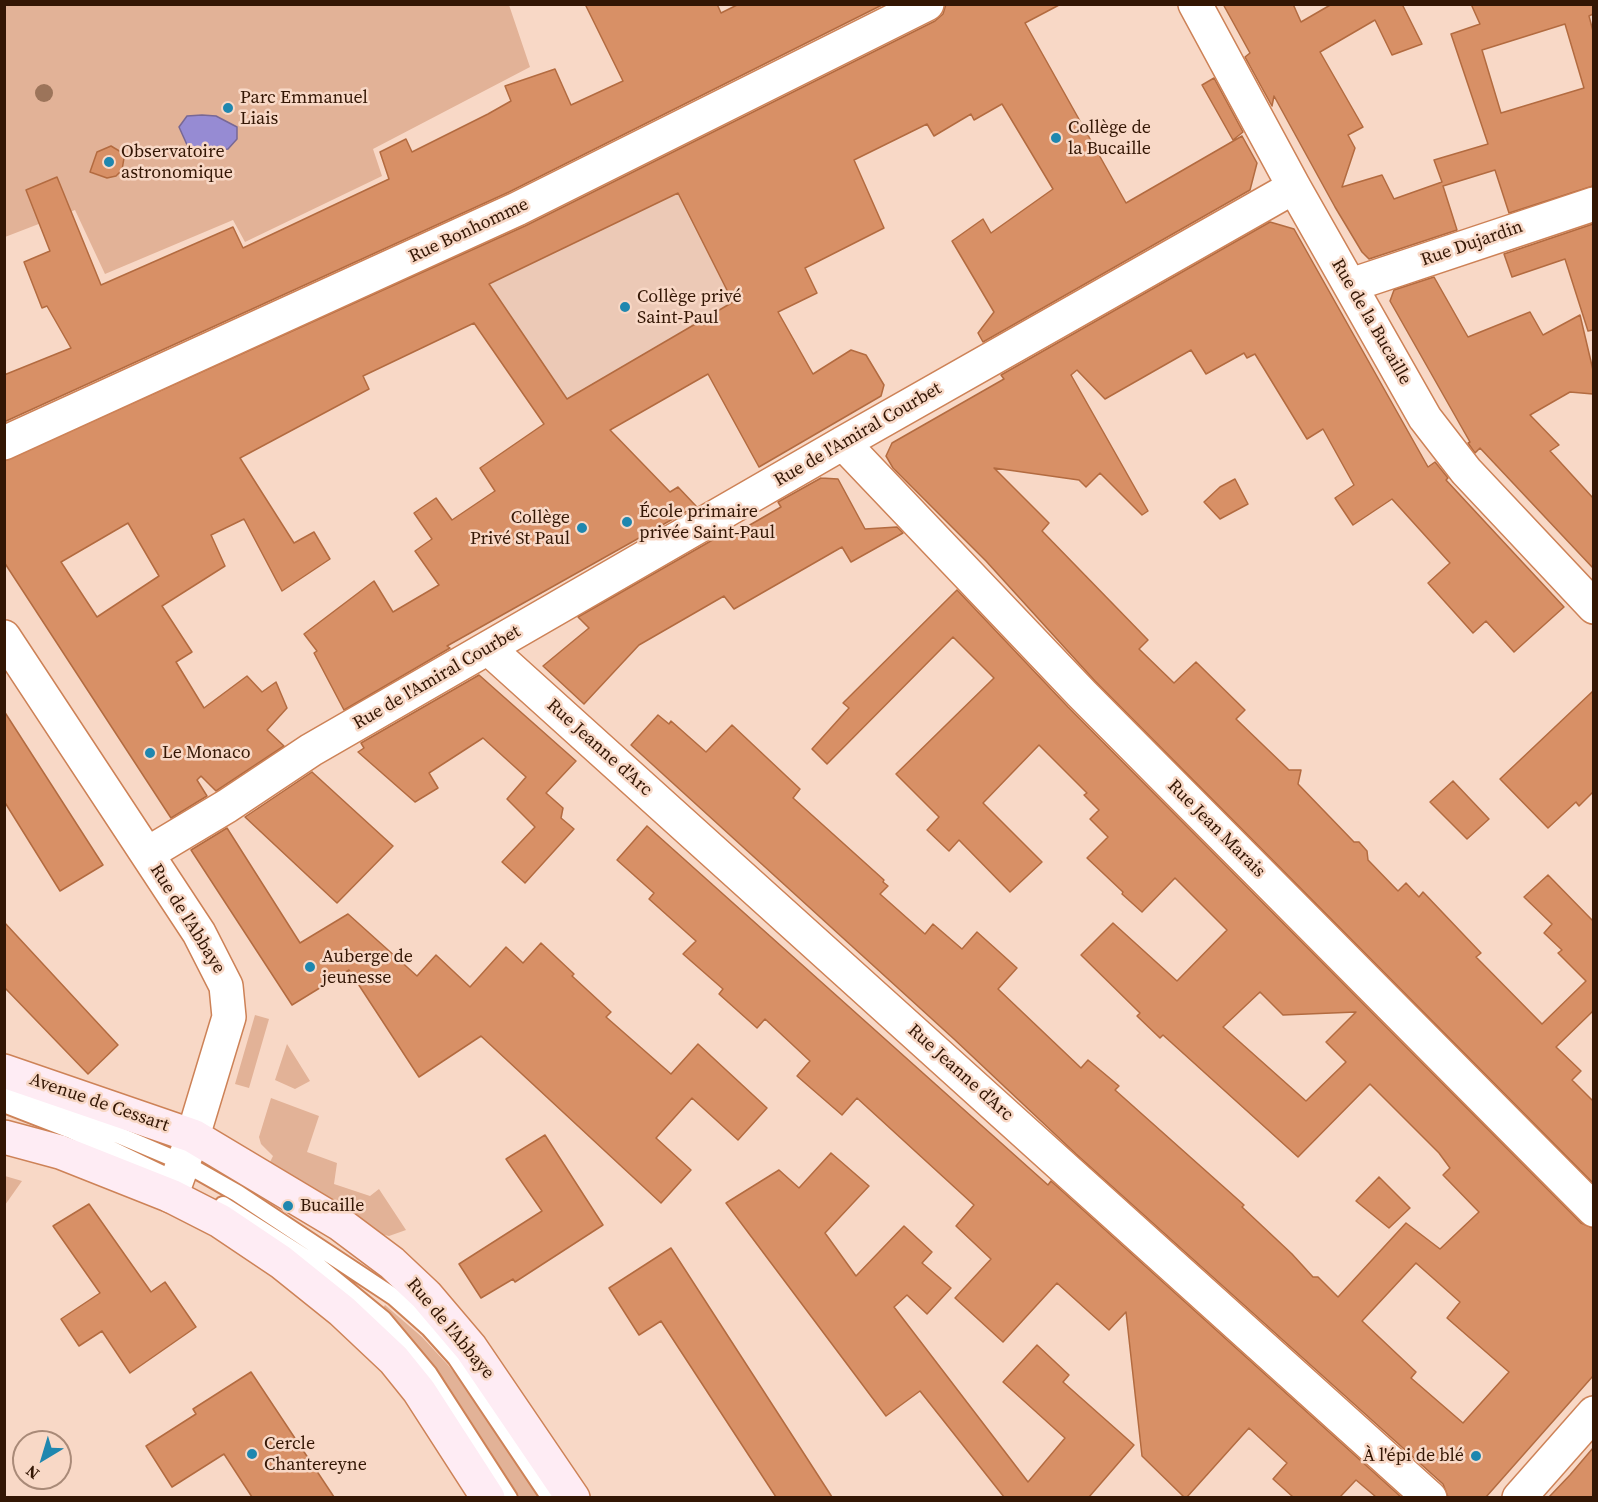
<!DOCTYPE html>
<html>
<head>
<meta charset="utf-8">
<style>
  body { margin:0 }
  #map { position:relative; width:1598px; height:1502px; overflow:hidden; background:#f8d8c6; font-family:"Source Serif 4",serif }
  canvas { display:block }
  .frame { position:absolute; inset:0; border:6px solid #331604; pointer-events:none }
  .north { position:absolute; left:12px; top:1430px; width:60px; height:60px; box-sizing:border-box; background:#f8d8c6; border:2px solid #a98a78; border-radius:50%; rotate:218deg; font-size:16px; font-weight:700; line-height:24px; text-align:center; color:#331604 }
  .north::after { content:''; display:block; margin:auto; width:21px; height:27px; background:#1f87af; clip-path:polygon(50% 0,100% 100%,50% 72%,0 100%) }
</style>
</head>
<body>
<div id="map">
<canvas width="1598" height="1502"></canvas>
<div class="frame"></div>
<div class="north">N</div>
</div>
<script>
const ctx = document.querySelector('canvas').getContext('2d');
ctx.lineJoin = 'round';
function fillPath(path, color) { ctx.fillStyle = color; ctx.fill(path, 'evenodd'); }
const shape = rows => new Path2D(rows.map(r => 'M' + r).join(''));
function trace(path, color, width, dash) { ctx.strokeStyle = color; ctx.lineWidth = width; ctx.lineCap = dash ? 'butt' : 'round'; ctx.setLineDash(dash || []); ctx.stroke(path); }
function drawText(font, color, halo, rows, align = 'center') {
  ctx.font = font + ' "Source Serif 4",serif'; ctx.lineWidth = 5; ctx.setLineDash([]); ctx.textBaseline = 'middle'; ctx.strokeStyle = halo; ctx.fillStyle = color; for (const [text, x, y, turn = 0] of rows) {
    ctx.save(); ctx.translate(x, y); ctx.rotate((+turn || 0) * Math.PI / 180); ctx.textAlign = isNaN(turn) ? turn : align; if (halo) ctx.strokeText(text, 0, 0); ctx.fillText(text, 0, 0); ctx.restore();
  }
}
fillPath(shape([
  [730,120,817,293,768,317,817,381,834,361,852,350,854,354,866,355,870,362,869,371,877,374,884,385,881,396,786,451,734,359,548,421,545,415,540,418,456,297,458,295,437,263]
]), '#ecc9b6');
fillPath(shape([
  [4,5,509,5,530,67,373,149,382,176,245,242,233,220,105,274,75,210,5,237],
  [255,1015,269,1019,249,1088,235,1084],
  [287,1044,310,1081,295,1089,275,1080],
  [271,1098,319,1116,307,1152,337,1163,334,1184,370,1196,379,1189,406,1230,389,1236,380,1234,269,1164,273,1156,261,1144,259,1137],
  [5,1176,22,1181,5,1205,4,1176],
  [385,1305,422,1337,448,1365,473,1396,540,1497,520,1497,444,1379,415,1343,381,1311]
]), '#e2b297');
const water = shape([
  [202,115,216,116,237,127,237,139,228,149,196,153,188,147,179,127,187,116,202,115]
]);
fillPath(water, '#968bd3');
trace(water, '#786895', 1.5);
const building = shape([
  [585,4,717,4,721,13,739,4,884,4,509,192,4,422,4,375,71,348,47,306,42,308,24,262,50,251,26,190,57,177,101,285,233,227,243,248,389,179,380,152,406,139,412,152,488,114,511,101,505,86,555,69,571,105,623,81,585,4],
  [946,4,1061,4,1025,23,1126,203,1242,136,1257,163,1250,190,983,342,978,333,994,312,952,241,983,219,991,233,1053,189,1002,104,974,120,971,114,934,136,927,124,854,160,884,228,805,268,817,293,778,312,813,374,851,350,866,355,884,385,881,396,759,467,708,374,610,430,670,492,678,487,696,506,447,646,450,648,344,710,314,653,317,651,304,634,374,581,393,612,439,585,415,551,432,539,414,513,436,498,452,520,495,491,480,468,544,424,474,323,363,376,369,389,240,458,294,543,314,532,330,559,282,591,244,519,211,535,225,566,162,606,192,652,176,662,204,708,247,676,262,692,276,682,287,708,267,730,284,746,216,791,201,776,197,780,207,796,171,818,4,562,4,461,525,226,935,21,943,14,946,4],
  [678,193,733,302,567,399,489,284,678,193],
  [128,523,159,576,97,617,61,562,128,523],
  [1223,4,1293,4,1301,22,1332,4,1402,4,1422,44,1392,55,1375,20,1320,52,1363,127,1348,135,1355,148,1342,187,1382,175,1394,199,1442,182,1434,160,1488,144,1451,34,1480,24,1471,4,1593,4,1593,14,1589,16,1593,31,1593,186,1509,213,1495,170,1443,186,1457,230,1369,259,1362,252,1335,207,1274,96,1272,106,1245,57,1250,53,1223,4],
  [1565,24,1584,88,1501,113,1482,50,1565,24],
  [1214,78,1243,132,1233,140,1202,85,1214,78],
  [111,146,121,152,124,158,122,170,116,176,107,178,90,172,97,152,111,146],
  [1270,222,1294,229,1428,467,1435,462,1448,478,1446,480,1564,607,1514,652,1486,621,1473,633,1428,583,1450,563,1392,499,1353,525,1335,498,1354,485,1323,429,1307,439,1255,354,1247,358,1244,353,1206,374,1191,350,1105,399,1077,370,1071,375,1148,511,1142,515,1100,473,1086,487,1079,480,994,468,1049,523,1042,531,1148,640,1139,649,1174,683,1196,662,1245,710,1236,719,1289,770,1301,770,1298,784,1354,842,1359,842,1367,851,1368,860,1398,891,1406,883,1419,897,1423,892,1481,953,1476,957,1542,1024,1586,981,1558,953,1562,950,1544,933,1552,924,1524,897,1548,875,1593,921,1593,1011,1556,1047,1581,1071,1572,1080,1593,1101,1593,1183,1095,681,986,561,893,468,886,456,892,443,1004,379,1001,375,1270,222],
  [1593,224,1593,330,1588,331,1565,259,1512,277,1504,254,1593,224],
  [1434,277,1468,337,1530,312,1543,335,1580,315,1593,370,1593,394,1570,392,1530,415,1559,445,1550,451,1593,498,1593,568,1480,448,1475,453,1468,443,1470,442,1390,301,1394,290,1434,277],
  [821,478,838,479,865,529,897,527,903,533,851,562,842,547,734,609,724,596,639,645,584,704,543,666,589,628,578,617,723,534,727,538,755,522,781,507,778,502,821,478],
  [1235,479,1248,504,1220,519,1204,502,1220,487,1235,479],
  [957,590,1068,707,1581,1223,1593,1228,1593,1376,1486,1497,1448,1497,1443,1484,1076,1154,954,1039,631,745,658,715,669,724,671,721,706,752,732,725,800,789,793,798,884,880,883,882,888,886,880,894,925,934,933,924,962,949,977,932,1017,968,998,989,1081,1068,1088,1060,1119,1086,1115,1090,1244,1205,1242,1207,1292,1254,1313,1277,1318,1277,1338,1297,1406,1223,1440,1249,1479,1212,1443,1175,1450,1168,1439,1153,1370,1084,1298,1157,1163,1035,1160,1038,1137,1016,1140,1013,1081,955,1113,923,1177,981,1227,930,1175,878,1142,912,1122,894,1123,892,1087,858,1108,837,1090,819,1099,810,1084,795,1087,793,1039,745,983,803,1042,862,1010,892,959,840,949,851,927,830,939,817,896,774,994,678,953,637,827,764,812,749,849,708,843,703,957,590],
  [1260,992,1283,1015,1356,1012,1326,1042,1346,1062,1306,1101,1223,1027,1260,992],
  [1416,1263,1460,1302,1447,1318,1509,1372,1463,1423,1411,1378,1416,1372,1362,1321,1416,1263],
  [479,675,576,761,546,793,563,808,561,818,574,829,525,883,502,862,535,827,507,799,526,777,483,738,429,773,438,788,415,802,358,752,364,748,361,743,479,675],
  [1593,691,1593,792,1579,806,1576,802,1548,828,1500,779,1593,691],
  [4,711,103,865,60,891,4,801,4,711],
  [312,772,393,846,337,903,245,817,312,772],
  [1453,781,1489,819,1467,839,1430,802,1453,781],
  [647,826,1048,1185,1051,1181,1401,1497,1376,1497,1356,1480,1340,1497,1293,1497,1273,1479,1287,1463,1249,1428,1187,1497,1184,1497,1142,1456,1126,1312,1109,1330,1057,1283,1003,1342,955,1298,991,1259,956,1226,974,1205,857,1098,842,1115,797,1076,810,1061,765,1019,757,1028,719,994,723,989,683,954,696,941,649,899,654,893,617,860,647,826],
  [227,828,300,943,348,914,417,976,436,955,470,987,506,947,523,963,541,943,574,974,572,976,611,1012,606,1017,671,1074,698,1044,767,1108,738,1140,692,1098,656,1138,691,1170,661,1203,481,1036,419,1077,349,970,292,1005,191,850,227,828],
  [4,922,118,1045,88,1074,4,987,4,922],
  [545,1135,603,1225,515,1282,513,1279,481,1298,459,1264,542,1211,506,1159,545,1135],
  [831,1153,869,1186,825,1233,856,1276,904,1226,932,1252,922,1263,951,1288,927,1314,907,1295,894,1307,1028,1482,1065,1438,1003,1382,1037,1345,1069,1375,1063,1382,1134,1445,1089,1497,1004,1497,920,1391,886,1416,726,1203,779,1170,799,1188,831,1153],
  [1379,1177,1410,1208,1389,1228,1356,1201,1379,1177],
  [89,1204,151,1292,165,1282,196,1327,130,1373,102,1331,79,1346,61,1319,100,1293,53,1226,89,1204],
  [671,1248,832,1497,776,1497,661,1321,639,1335,609,1288,671,1248],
  [251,1372,334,1497,252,1497,224,1454,172,1487,146,1446,196,1414,193,1409,251,1372],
  [1593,1448,1593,1497,1549,1497,1570,1475,1593,1448]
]);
fillPath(building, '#d89066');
trace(building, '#b36b40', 1.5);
const service = shape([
  [4,1091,76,1117,184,1163,237,1193,394,1297,429,1328,456,1358,550,1498],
  [4,1104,71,1130,181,1183],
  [223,1205,317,1265,383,1319,429,1374,509,1498]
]);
const minor = shape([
  [1195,4,1294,187,1425,418,1466,471,1594,607],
  [1351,285,1594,204],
  [4,443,517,209,927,4],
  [843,443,1082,694,1594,1210],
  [4,637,199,933,226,986,229,1017,193,1136,171,1196],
  [489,649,1430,1498],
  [147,854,227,806,311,750,843,443,1294,187]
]);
const tertiary = shape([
  [1519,1498,1594,1413]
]);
const secondary = shape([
  [4,1071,193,1136,340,1224,392,1263,426,1295,471,1348,573,1498],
  [4,1137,60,1152,171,1196,220,1221,281,1262,342,1311,394,1360,419,1391,488,1498]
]);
trace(service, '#cd8257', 20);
trace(minor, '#cd8257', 36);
trace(tertiary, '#cd8257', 36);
trace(secondary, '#cd8257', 36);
trace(service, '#fff', 16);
trace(minor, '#fff', 33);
trace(tertiary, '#fff', 33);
trace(secondary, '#feecf4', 33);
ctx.fillStyle = '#9c745a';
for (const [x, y] of [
  [44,93]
]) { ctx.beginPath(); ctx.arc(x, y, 9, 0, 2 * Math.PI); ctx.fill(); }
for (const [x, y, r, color] of [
  [228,108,6,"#1f87af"],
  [1056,138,6,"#1f87af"],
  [109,162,6,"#1f87af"],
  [625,307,6,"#1f87af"],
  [627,522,6,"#1f87af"],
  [582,528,6,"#1f87af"],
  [150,753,6,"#1f87af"],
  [310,967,6,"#1f87af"],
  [288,1206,6,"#1f87af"],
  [252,1454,6,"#1f87af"],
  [1476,1456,6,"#1f87af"]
]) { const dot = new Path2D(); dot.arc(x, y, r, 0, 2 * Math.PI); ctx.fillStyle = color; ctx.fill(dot); trace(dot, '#f8d8c6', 2); }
drawText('18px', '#331604', '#f8d8c6', [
  ["Parc Emmanuel",240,98],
  ["Liais",240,119],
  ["Collège de",1068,128],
  ["la Bucaille",1068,149],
  ["Observatoire",121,152],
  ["astronomique",121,173],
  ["Collège privé",637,297],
  ["Saint-Paul",637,318],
  ["École primaire",639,512],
  ["privée Saint-Paul",639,533],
  ["Collège",570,518,"right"],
  ["Privé St Paul",570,539,"right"],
  ["Le Monaco",162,753],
  ["Auberge de",322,957],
  ["jeunesse",322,978],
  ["Bucaille",300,1206],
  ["Cercle",264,1444],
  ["Chantereyne",264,1465],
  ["À l'épi de blé",1464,1456,"right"]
], 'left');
drawText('18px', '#331604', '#f8d8c6', [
  ["Rue Bonhomme",469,231,-25],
  ["Rue Dujardin",1472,244,-19],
  ["Rue de la Bucaille",1371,322,60],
  ["Rue de l'Amiral Courbet",858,435,-30],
  ["Rue de l'Amiral Courbet",437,678,-30],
  ["Rue Jeanne d'Arc",599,748,42],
  ["Rue Jean Marais",1216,829,45],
  ["Rue de l'Abbaye",187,919,58],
  ["Rue Jeanne d'Arc",960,1073,42],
  ["Avenue de Cessart",99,1103,19],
  ["Rue de l'Abbaye",450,1329,50]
]);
</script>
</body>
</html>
